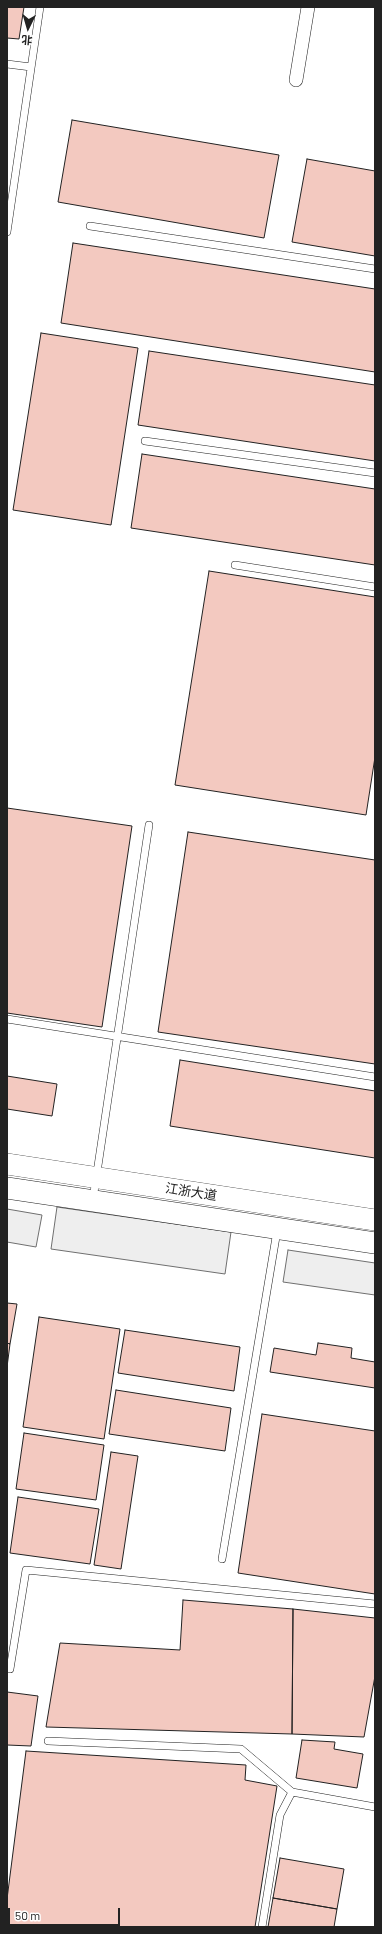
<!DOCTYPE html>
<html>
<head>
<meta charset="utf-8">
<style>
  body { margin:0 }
  #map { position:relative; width:382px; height:1934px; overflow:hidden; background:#fff; font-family:Barlow,"Noto Sans SC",sans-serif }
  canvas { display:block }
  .frame { position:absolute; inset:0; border:8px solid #222; pointer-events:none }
  .north { position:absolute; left:8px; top:8px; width:40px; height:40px; -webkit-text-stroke:3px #fff; paint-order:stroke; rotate:185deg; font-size:11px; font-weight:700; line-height:16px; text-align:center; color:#222 }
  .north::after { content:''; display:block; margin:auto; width:14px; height:18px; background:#222; clip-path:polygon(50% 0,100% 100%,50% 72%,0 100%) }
  .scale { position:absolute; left:8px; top:1908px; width:112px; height:18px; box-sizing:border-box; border:2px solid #222; border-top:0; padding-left:5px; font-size:12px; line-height:14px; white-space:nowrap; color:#222; -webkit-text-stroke:3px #fff; paint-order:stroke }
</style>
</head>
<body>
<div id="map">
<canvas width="382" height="1934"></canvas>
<div class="frame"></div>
<div class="north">北</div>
<div class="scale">50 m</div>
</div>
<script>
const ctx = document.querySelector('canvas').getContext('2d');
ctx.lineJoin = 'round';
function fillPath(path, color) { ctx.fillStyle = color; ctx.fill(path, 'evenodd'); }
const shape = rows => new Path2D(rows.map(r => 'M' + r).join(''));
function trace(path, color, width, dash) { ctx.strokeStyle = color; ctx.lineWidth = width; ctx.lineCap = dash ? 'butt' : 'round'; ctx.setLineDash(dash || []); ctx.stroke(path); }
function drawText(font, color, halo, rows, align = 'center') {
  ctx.font = font + ' Barlow,"Noto Sans SC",sans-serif'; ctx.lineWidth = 3; ctx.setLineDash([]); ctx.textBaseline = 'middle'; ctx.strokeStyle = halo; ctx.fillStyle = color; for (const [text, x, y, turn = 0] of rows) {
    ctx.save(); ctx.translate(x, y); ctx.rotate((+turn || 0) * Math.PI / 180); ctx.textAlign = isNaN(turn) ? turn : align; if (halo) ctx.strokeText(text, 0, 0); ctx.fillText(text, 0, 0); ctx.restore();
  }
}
const green = shape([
  [57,1207,231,1232,225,1274,51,1249,57,1207],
  [7,1209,42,1215,36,1247,7,1242,7,1209],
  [288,1250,375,1263,375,1295,283,1282,288,1250]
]);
fillPath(green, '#eee');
trace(green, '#6f6f6f', 1);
const building = shape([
  [7,7,24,7,19,39,7,38,7,7],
  [72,120,279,155,264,238,58,202,72,120],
  [307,159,375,171,375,256,292,242,307,159],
  [73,243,375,289,375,372,61,323,73,243],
  [41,333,138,348,111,525,13,510,41,333],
  [149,351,375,385,375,461,138,425,149,351],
  [142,454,375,489,375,565,131,528,142,454],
  [209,571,375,597,375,757,366,815,175,785,209,571],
  [7,808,132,826,102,1027,7,1013,7,808],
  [188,832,375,860,375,1064,158,1032,188,832],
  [180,1060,375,1091,375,1158,170,1126,180,1060],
  [7,1076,57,1084,52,1116,7,1109,7,1076],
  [7,1303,17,1304,10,1344,7,1343,7,1303],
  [39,1317,120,1329,104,1439,23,1427,39,1317],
  [125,1330,240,1347,234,1391,118,1373,125,1330],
  [7,1343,10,1344,7,1367,7,1343],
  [318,1343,352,1348,351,1358,375,1362,375,1388,270,1372,274,1348,316,1355,318,1343],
  [116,1390,231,1408,225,1451,109,1434,116,1390],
  [262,1414,375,1431,375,1594,238,1573,262,1414],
  [24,1433,104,1445,96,1500,16,1489,24,1433],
  [111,1452,138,1456,121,1569,94,1565,111,1452],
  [18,1497,99,1509,90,1564,10,1553,18,1497],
  [183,1600,293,1609,292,1734,46,1727,60,1643,180,1650,183,1600],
  [293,1609,375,1618,375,1676,364,1737,292,1734,293,1609],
  [7,1692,38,1696,31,1746,7,1745,7,1692],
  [302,1740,335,1742,334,1749,363,1754,357,1788,296,1778,302,1740],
  [26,1751,246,1765,245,1780,277,1786,255,1927,7,1927,7,1899,26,1751],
  [280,1858,344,1869,337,1909,273,1898,280,1858],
  [273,1898,337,1909,334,1927,268,1927,273,1898]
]);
fillPath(building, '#f3c9c0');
trace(building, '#222', 1);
const lane = shape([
  [7,64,31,67],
  [90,226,375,269],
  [7,232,40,7],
  [145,441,375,473],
  [235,565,375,587],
  [7,1019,375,1077],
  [93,1199,149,825],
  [222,1559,277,1231],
  [10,1669,26,1570,375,1604],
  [48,1741,241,1749,292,1792,375,1807],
  [262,1927,280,1815,292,1792]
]);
const street = shape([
  [296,80,308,7]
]);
const primary = shape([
  [7,1164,375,1220],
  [7,1188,375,1243]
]);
trace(lane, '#222', 8);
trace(street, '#222', 14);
trace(primary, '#222', 22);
trace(lane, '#fff', 7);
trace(street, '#fff', 13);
trace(primary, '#fff', 21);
drawText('13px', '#222', '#fff', [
  ["江浙大道",191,1192,9]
]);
</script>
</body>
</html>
